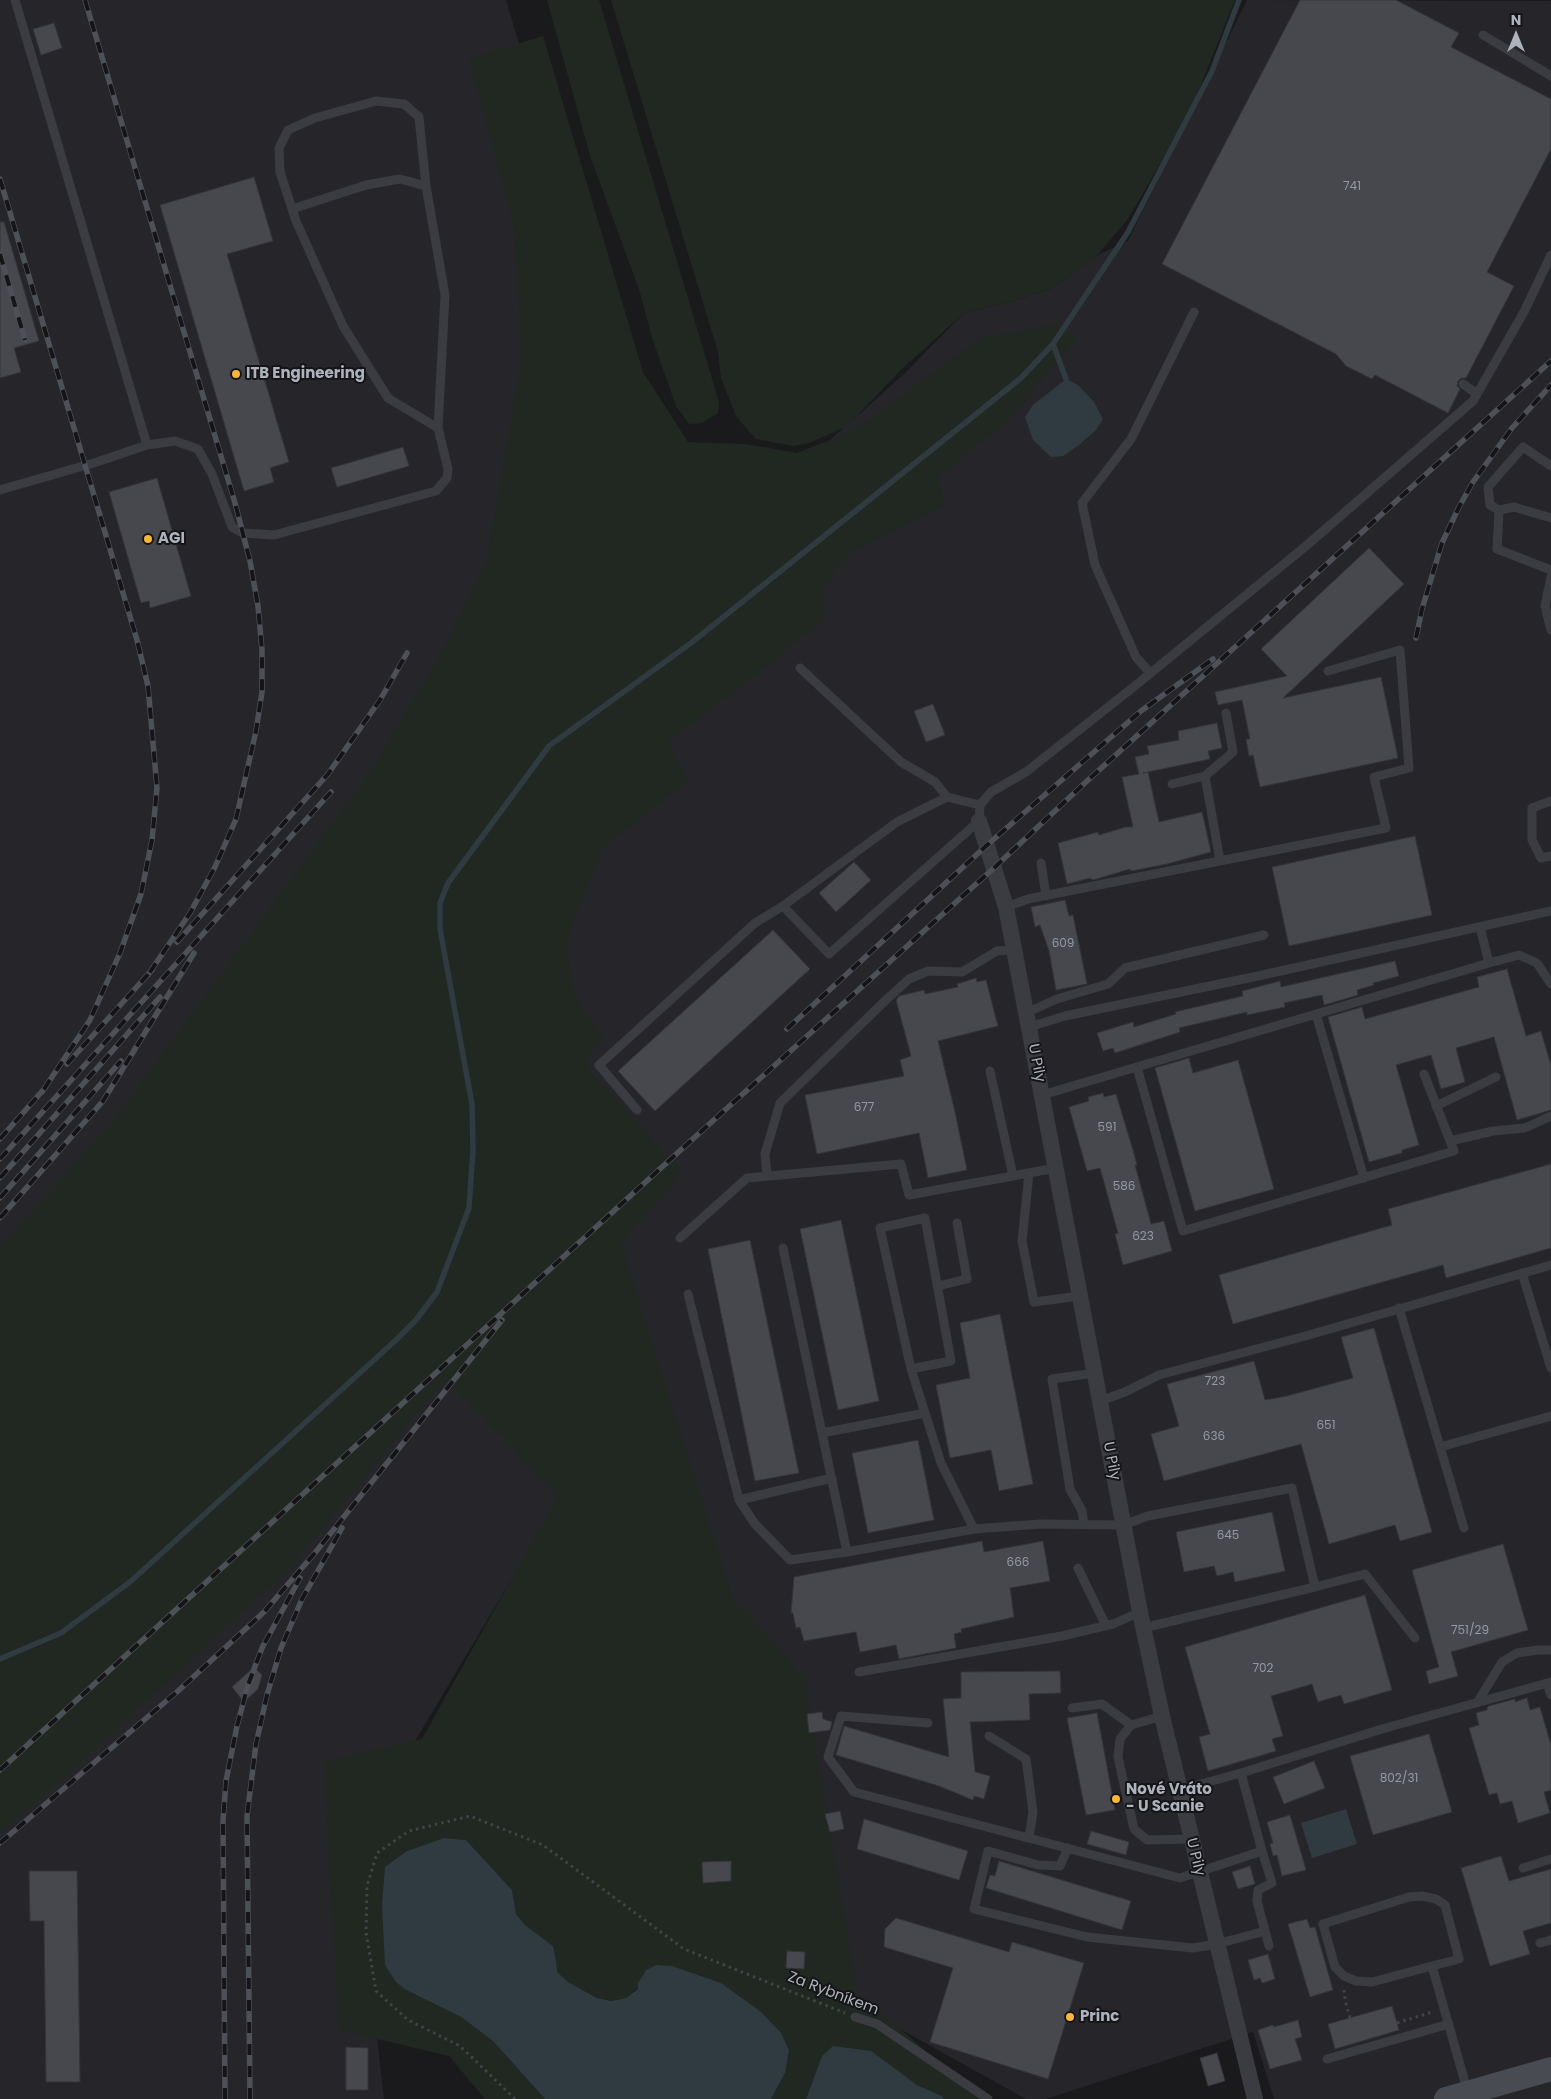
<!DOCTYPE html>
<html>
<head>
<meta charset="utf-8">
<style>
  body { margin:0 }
  #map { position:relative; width:1551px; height:2099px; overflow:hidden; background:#1a1a1d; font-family:Poppins,sans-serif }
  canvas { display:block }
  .north { position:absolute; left:1491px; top:10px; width:50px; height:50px; -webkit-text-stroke:4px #151518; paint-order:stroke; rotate:0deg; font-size:14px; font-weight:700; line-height:20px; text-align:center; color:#adb2bc }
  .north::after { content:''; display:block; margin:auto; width:18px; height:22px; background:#adb2bc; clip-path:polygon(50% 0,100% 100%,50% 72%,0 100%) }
</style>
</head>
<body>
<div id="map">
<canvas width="1551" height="2099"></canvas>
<div class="north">N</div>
</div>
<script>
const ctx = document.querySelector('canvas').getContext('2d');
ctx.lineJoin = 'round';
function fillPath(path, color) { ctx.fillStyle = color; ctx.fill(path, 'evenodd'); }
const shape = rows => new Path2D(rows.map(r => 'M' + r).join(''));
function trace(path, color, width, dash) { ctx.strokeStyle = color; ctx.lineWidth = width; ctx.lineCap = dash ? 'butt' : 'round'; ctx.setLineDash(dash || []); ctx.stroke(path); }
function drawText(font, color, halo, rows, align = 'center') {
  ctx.font = font + ' Poppins,sans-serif'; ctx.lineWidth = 4; ctx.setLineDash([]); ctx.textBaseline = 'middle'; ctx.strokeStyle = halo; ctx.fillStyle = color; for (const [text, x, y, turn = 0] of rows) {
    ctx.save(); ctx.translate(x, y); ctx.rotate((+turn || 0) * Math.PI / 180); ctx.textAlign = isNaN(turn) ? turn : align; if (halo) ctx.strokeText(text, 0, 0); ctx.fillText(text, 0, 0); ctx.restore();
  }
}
fillPath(shape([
  [0,0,506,0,573,225,495,725,765,447,782,458,809,459,904,374,964,313,1011,302,1052,288,1098,255,1128,241,1247,0,1551,1,1551,2099,1274,2099,1253,2032,1046,2099,1026,2099,837,1994,548,1518,399,1768,376,2028,384,2099,0,2099]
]), '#26262a');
fillPath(shape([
  [547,0,599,0,719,402,718,413,702,423,689,424,676,406,652,338,639,289,591,159],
  [611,0,1235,0,1190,112,1128,219,1096,257,1052,288,1011,302,964,313,903,368,846,427,809,443,793,446,756,439,736,416,721,378,718,352],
  [543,36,643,372,688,442,745,444,797,453,853,431,980,338,1058,324,1077,338,1012,417,938,477,945,506,850,554,824,587,824,619,755,676,668,741,688,780,602,849,566,942,574,995,604,1039,586,1058,590,1071,682,1173,621,1244,732,1596,805,1679,857,1992,982,2099,944,2099,942,2096,917,2085,822,2056,806,2099,771,2099,785,2073,656,1965,646,1970,638,1983,638,1988,626,1998,611,2001,597,1998,568,1982,556,1972,556,1960,553,1946,525,1925,516,1914,512,1890,466,1840,444,1838,407,1851,406,1990,461,2017,493,2041,545,2099,485,2099,449,2056,339,2030,324,1762,422,1739,558,1496,445,1379,290,1568,51,1789,0,1832,0,1247,113,1121,370,772,447,643,487,560,522,358,514,224,469,59],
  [731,1861,731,1881,703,1882,702,1862]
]), '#202821');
fillPath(shape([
  [1066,379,1078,385,1094,402,1103,419,1096,430,1079,445,1063,456,1051,457,1033,440,1025,417,1033,405],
  [1346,1809,1357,1844,1312,1858,1301,1823],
  [444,1838,466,1840,512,1890,516,1914,525,1925,553,1946,556,1960,557,1972,568,1982,597,1998,611,2001,626,1998,638,1989,638,1983,646,1970,656,1965,672,1966,721,1983,761,2012,781,2033,789,2050,785,2073,771,2099,545,2099,493,2041,461,2017,406,1990,396,1982,385,1965,382,1905,385,1867,407,1851],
  [833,2046,871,2051,917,2085,942,2096,944,2099,806,2099,822,2056]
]), '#303a41');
trace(shape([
  [1053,344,1066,379],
  [0,1659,61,1633,130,1582,396,1340,416,1320,437,1292,469,1208,473,1150,472,1104,440,929,440,903,448,883,549,746,691,643,1021,378,1053,344,1128,232,1212,71,1239,0]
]), '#303a41', 5.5);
const building = shape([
  [1300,0,1396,0,1459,33,1451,47,1551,99,1551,149,1487,272,1514,286,1466,378,1461,378,1458,381,1457,386,1460,389,1448,413,1375,375,1372,379,1346,366,1336,354,1162,264,1300,0],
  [54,23,62,48,41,55,33,29,54,23],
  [254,177,273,241,227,254,289,462,270,468,274,482,244,491,160,205,254,177],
  [0,222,4,222,39,341,14,348,21,372,0,378,0,222],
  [403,447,409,466,337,487,331,468,403,447],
  [157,478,191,596,150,608,149,601,141,603,109,492,157,478],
  [1369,548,1404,584,1283,698,1381,677,1398,758,1260,787,1253,755,1249,756,1246,739,1250,739,1242,700,1218,705,1215,692,1287,676,1261,649,1369,548],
  [933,704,945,735,926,742,914,711,933,704],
  [1217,723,1222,748,1208,751,1210,759,1143,773,1148,772,1159,822,1202,812,1211,852,1167,864,1131,871,1130,869,1093,880,1090,878,1067,884,1058,843,1098,832,1099,835,1126,827,1133,827,1122,777,1139,774,1135,757,1149,754,1147,746,1179,740,1178,731,1217,723],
  [1415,836,1432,915,1289,946,1272,867,1415,836],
  [854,862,871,880,836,912,819,893,854,862],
  [1065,900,1069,916,1073,915,1087,984,1056,990,1049,951,1040,925,1035,927,1031,907,1065,900],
  [773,930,810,969,655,1111,618,1071,773,930],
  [1395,961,1399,976,1373,983,1374,985,1357,990,1358,995,1324,1005,1322,995,1284,1003,1285,1007,1247,1015,1247,1012,1179,1028,1180,1032,1115,1053,1113,1048,1103,1051,1097,1033,1133,1022,1134,1027,1176,1014,1175,1012,1243,996,1242,991,1280,981,1281,987,1395,961],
  [1507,969,1526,1036,1541,1031,1551,1065,1551,1110,1517,1120,1494,1037,1456,1048,1465,1082,1441,1089,1431,1055,1396,1065,1419,1145,1402,1150,1402,1153,1369,1162,1328,1017,1362,1007,1365,1019,1479,987,1477,977,1507,969],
  [976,978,977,982,986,980,998,1026,938,1041,955,1112,967,1170,928,1178,919,1133,817,1154,805,1095,904,1076,900,1060,911,1056,896,1000,899,996,924,990,925,994,958,987,957,984,976,978],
  [1189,1058,1193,1073,1238,1060,1274,1189,1195,1211,1155,1068,1189,1058],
  [1103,1093,1104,1097,1116,1094,1133,1150,1137,1165,1135,1165,1151,1224,1164,1221,1172,1251,1123,1265,1115,1234,1118,1233,1100,1168,1087,1171,1069,1107,1089,1101,1088,1097,1103,1093],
  [1551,1164,1551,1248,1446,1278,1443,1265,1233,1324,1219,1275,1392,1225,1388,1209,1551,1164],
  [841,1220,879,1401,838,1410,800,1229,841,1220],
  [750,1240,799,1473,755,1481,708,1249,750,1240],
  [1000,1314,1033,1484,999,1491,991,1450,950,1458,936,1385,970,1378,960,1323,1000,1314],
  [1374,1328,1432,1532,1400,1541,1395,1525,1329,1544,1301,1444,1164,1481,1151,1434,1179,1426,1167,1384,1254,1361,1265,1400,1287,1396,1353,1378,1341,1337,1374,1328],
  [918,1440,934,1520,868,1533,852,1453,918,1440],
  [1272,1512,1285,1571,1235,1582,1233,1572,1217,1576,1214,1566,1184,1572,1176,1532,1272,1512],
  [982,1541,984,1552,1043,1541,1050,1581,1010,1588,1014,1617,961,1629,962,1632,954,1634,956,1648,899,1659,896,1645,860,1652,856,1632,804,1641,800,1627,796,1628,793,1613,791,1613,794,1577,982,1541],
  [1503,1544,1528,1630,1451,1652,1458,1676,1429,1684,1426,1671,1439,1667,1412,1570,1503,1544],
  [1365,1595,1392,1690,1344,1704,1341,1695,1318,1702,1312,1684,1271,1696,1283,1736,1272,1739,1276,1751,1208,1771,1199,1737,1210,1734,1185,1647,1365,1595],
  [254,1667,262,1675,258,1689,244,1702,232,1687,254,1667],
  [1060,1671,1061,1693,1029,1694,1030,1720,970,1722,975,1772,990,1776,984,1799,974,1796,973,1800,939,1786,836,1755,844,1726,949,1757,943,1699,961,1698,961,1672,1060,1671],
  [1527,1698,1530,1710,1540,1707,1551,1745,1551,1790,1544,1792,1550,1813,1518,1823,1512,1801,1500,1804,1497,1793,1489,1795,1469,1728,1479,1725,1476,1713,1487,1710,1487,1708,1489,1706,1511,1700,1515,1699,1515,1702,1527,1698],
  [822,1712,823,1719,832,1722,830,1730,809,1733,807,1714,822,1712],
  [1097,1713,1115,1810,1086,1815,1067,1718,1097,1713],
  [1429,1734,1452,1812,1373,1835,1350,1756,1429,1734],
  [1314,1761,1325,1788,1284,1804,1273,1777,1314,1761],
  [840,1811,844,1829,830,1832,825,1814,840,1811],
  [1290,1815,1306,1870,1282,1876,1277,1855,1273,1856,1270,1844,1273,1843,1267,1822,1290,1815],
  [864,1819,968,1851,959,1880,857,1849,864,1819],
  [1091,1831,1129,1842,1126,1855,1087,1844,1091,1831],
  [1501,1856,1509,1881,1551,1869,1551,1923,1523,1931,1530,1954,1490,1966,1461,1868,1501,1856],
  [731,1861,731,1881,703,1883,702,1862,731,1861],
  [999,1861,1131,1901,1122,1930,986,1888,990,1875,995,1876,999,1861],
  [1250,1866,1255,1884,1238,1889,1232,1872,1250,1866],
  [29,1871,77,1871,80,2082,46,2082,44,1921,30,1921,29,1871],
  [896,1918,1009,1952,1012,1942,1084,1963,1048,2079,930,2042,953,1968,884,1947,885,1929,896,1918],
  [1307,1919,1310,1928,1315,1927,1333,1990,1310,1997,1288,1924,1307,1919],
  [787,1951,805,1952,804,1969,786,1968,787,1951],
  [1268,1954,1275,1979,1262,1983,1260,1978,1254,1980,1248,1960,1268,1954],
  [1392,2006,1399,2030,1335,2049,1328,2024,1392,2006],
  [1298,2020,1302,2037,1295,2039,1302,2060,1270,2069,1258,2030,1273,2025,1274,2027,1298,2020],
  [346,2047,368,2048,368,2090,346,2090,346,2047],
  [1217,2053,1225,2081,1208,2086,1200,2058,1217,2053]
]);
fillPath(building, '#47484d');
trace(building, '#343439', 1);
trace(shape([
  [1344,1990,1345,2000,1350,2018],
  [1397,2023,1432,2012],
  [515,2099,460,2046,408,2020,376,1991,366,1932,367,1886,377,1853,409,1831,470,1816,543,1845,684,1949,845,2013]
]), '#414349', 3, [2.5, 4]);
trace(shape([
  [1483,35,1551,76],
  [292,209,366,185,400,179,426,186,445,295,438,428],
  [1463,384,1477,394],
  [147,445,175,441,198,449,212,474,232,527,243,533,274,535,436,491,447,478,448,469,438,428,388,398,343,326,296,221,280,172,279,148,288,130,315,118,376,101,404,104,419,117,426,186],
  [1551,466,1523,447,1488,487,1490,505,1499,510,1514,507,1551,518],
  [0,490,97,462,147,445,15,0],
  [1499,510,1497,549,1551,570],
  [1551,577,1545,606,1551,630],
  [800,668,901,762,935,782,947,797],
  [1150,673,1136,657,1095,565,1082,503,1131,439,1194,312],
  [1172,784,1205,776],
  [1551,801,1532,808,1532,840,1541,858,1551,856],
  [1220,861,1205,776,1233,752,1226,713],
  [1041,863,1046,896],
  [783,906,829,954,979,821,980,805,991,792,1026,772,1136,685,1306,546,1473,401,1525,310,1551,255],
  [1006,907,1028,899,1386,828,1374,777,1409,768,1400,650,1328,671],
  [1480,927,1489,963,1519,955,1537,963,1551,984],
  [1026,1013,1057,999,1108,984,1125,968,1264,935],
  [1316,1014,1364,1178],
  [1029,1027,1065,1016,1258,976,1551,911],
  [1137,1067,1183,1231,1454,1151,1424,1074],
  [990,1071,1013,1176],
  [1042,1095,1489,963],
  [1436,1106,1496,1077],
  [637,1110,599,1065,755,923,783,906,897,822,947,797,980,805],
  [1450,1141,1493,1131,1525,1128,1551,1116],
  [1029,1173,1022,1241,1034,1302,1080,1296],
  [767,1176,765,1154,780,1103,888,998,909,979,928,971,962,972,997,951,1014,950],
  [680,1238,747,1178,901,1164,909,1195,1056,1168],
  [783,1248,847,1552,974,1529],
  [1522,1273,1551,1368],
  [938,1286,967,1279,957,1223],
  [688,1294,739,1500,832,1478],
  [1399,1308,1464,1528],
  [911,1369,951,1361,925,1218,880,1228,911,1369,941,1463,974,1529,1041,1524,1123,1525,1148,1516,1292,1488,1315,1587,1143,1628],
  [1100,1401,1125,1392,1159,1375,1309,1335,1551,1265],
  [822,1433,925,1413],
  [1440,1447,1551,1416],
  [739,1500,755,1524,790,1560,847,1552],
  [1084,1525,1082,1511,1070,1489,1052,1379,1095,1373],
  [1078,1568,1106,1626],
  [1315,1587,1365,1574,1415,1638],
  [859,1672,1062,1636,1113,1624,1140,1612],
  [1547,1683,1551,1695],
  [1477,1703,1502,1662,1517,1653,1538,1650,1551,1650],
  [1072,1708,1102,1704,1131,1725],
  [1162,1716,1131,1725,1120,1739,1118,1757,1134,1829,1147,1840,1191,1839],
  [928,1723,841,1716,828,1757,854,1792,1180,1878,1262,1851,1241,1773,1382,1729,1551,1682],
  [989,1736,1026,1759,1033,1812,1029,1837],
  [1179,1790,1241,1773],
  [1068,1848,1060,1866,1038,1865,988,1851,974,1909,1087,1937,1193,1948,1217,1944,1265,1931],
  [1262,1851,1272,1883,1258,1890,1257,1901,1269,1946],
  [1523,1868,1551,1859],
  [1540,1943,1551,1940],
  [1432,1966,1459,1959,1445,1905,1436,1899,1422,1896,1409,1897,1323,1924,1335,1967,1344,1976,1356,1981,1372,1982,1432,1966,1468,2093],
  [855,2017,877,2024,988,2099],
  [1327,2059,1449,2024]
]), '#3b3c42', 9);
trace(shape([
  [979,821,1006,907,1140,1612,1162,1716,1255,2099]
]), '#3b3c42', 16);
trace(shape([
  [1446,2099,1551,2069]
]), '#494b52', 24);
const rail = shape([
  [85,0,235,503,250,561,258,606,262,650,262,692,256,731,236,819,215,867,190,913,148,975],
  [0,179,137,640,148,686,157,788,152,840,141,894,120,953,90,1020,42,1092],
  [0,254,25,340],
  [1416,638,1422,609,1442,543,1459,507,1473,482,1512,428,1551,385],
  [177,942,328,774,380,700,407,653],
  [787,1029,986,846,1141,711,1213,659],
  [67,1064,152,970],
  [0,1139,45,1088],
  [0,1159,331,792],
  [0,1178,160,997],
  [0,1198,121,1061],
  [0,1218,103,1101,194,953],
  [0,1770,695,1137,995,867,1087,781,1551,361],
  [0,1843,178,1691,264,1612,314,1554,502,1320],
  [225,2099,223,1821,226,1781,237,1726,248,1685,262,1648,300,1578],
  [250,2099,247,1816,256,1744,267,1695,281,1648,302,1599,342,1528]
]);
trace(rail, '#4e5057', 5.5);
trace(rail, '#151518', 4, [11]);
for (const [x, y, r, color] of [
  [236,374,5,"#f5b63a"],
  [148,539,5,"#f5b63a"],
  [1116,1799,5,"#f5b63a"],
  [1070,2017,5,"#f5b63a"]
]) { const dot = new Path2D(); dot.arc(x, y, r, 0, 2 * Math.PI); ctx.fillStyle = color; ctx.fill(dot); trace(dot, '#151518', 2); }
drawText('12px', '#9498a0', null, [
  ["741",1352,187],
  ["609",1063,944],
  ["677",864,1108],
  ["591",1107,1128],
  ["586",1124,1187],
  ["623",1143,1237],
  ["723",1215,1382],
  ["651",1326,1426],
  ["636",1214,1437],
  ["645",1228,1536],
  ["666",1018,1563],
  ["751/29",1470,1631],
  ["702",1263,1669],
  ["802/31",1399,1779]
]);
drawText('bold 15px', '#adb2bc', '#151518', [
  ["ITB Engineering",246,374],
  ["AGI",158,539],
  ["Nové Vráto",1126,1790],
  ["- U Scanie",1126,1807],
  ["Princ",1080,2017]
], 'left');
drawText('15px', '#adb2bc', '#151518', [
  ["U Pily",1036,1063,79],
  ["U Pily",1111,1461,79],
  ["U Pily",1195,1857,76],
  ["Za Rybníkem",833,1994,21]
]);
</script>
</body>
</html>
